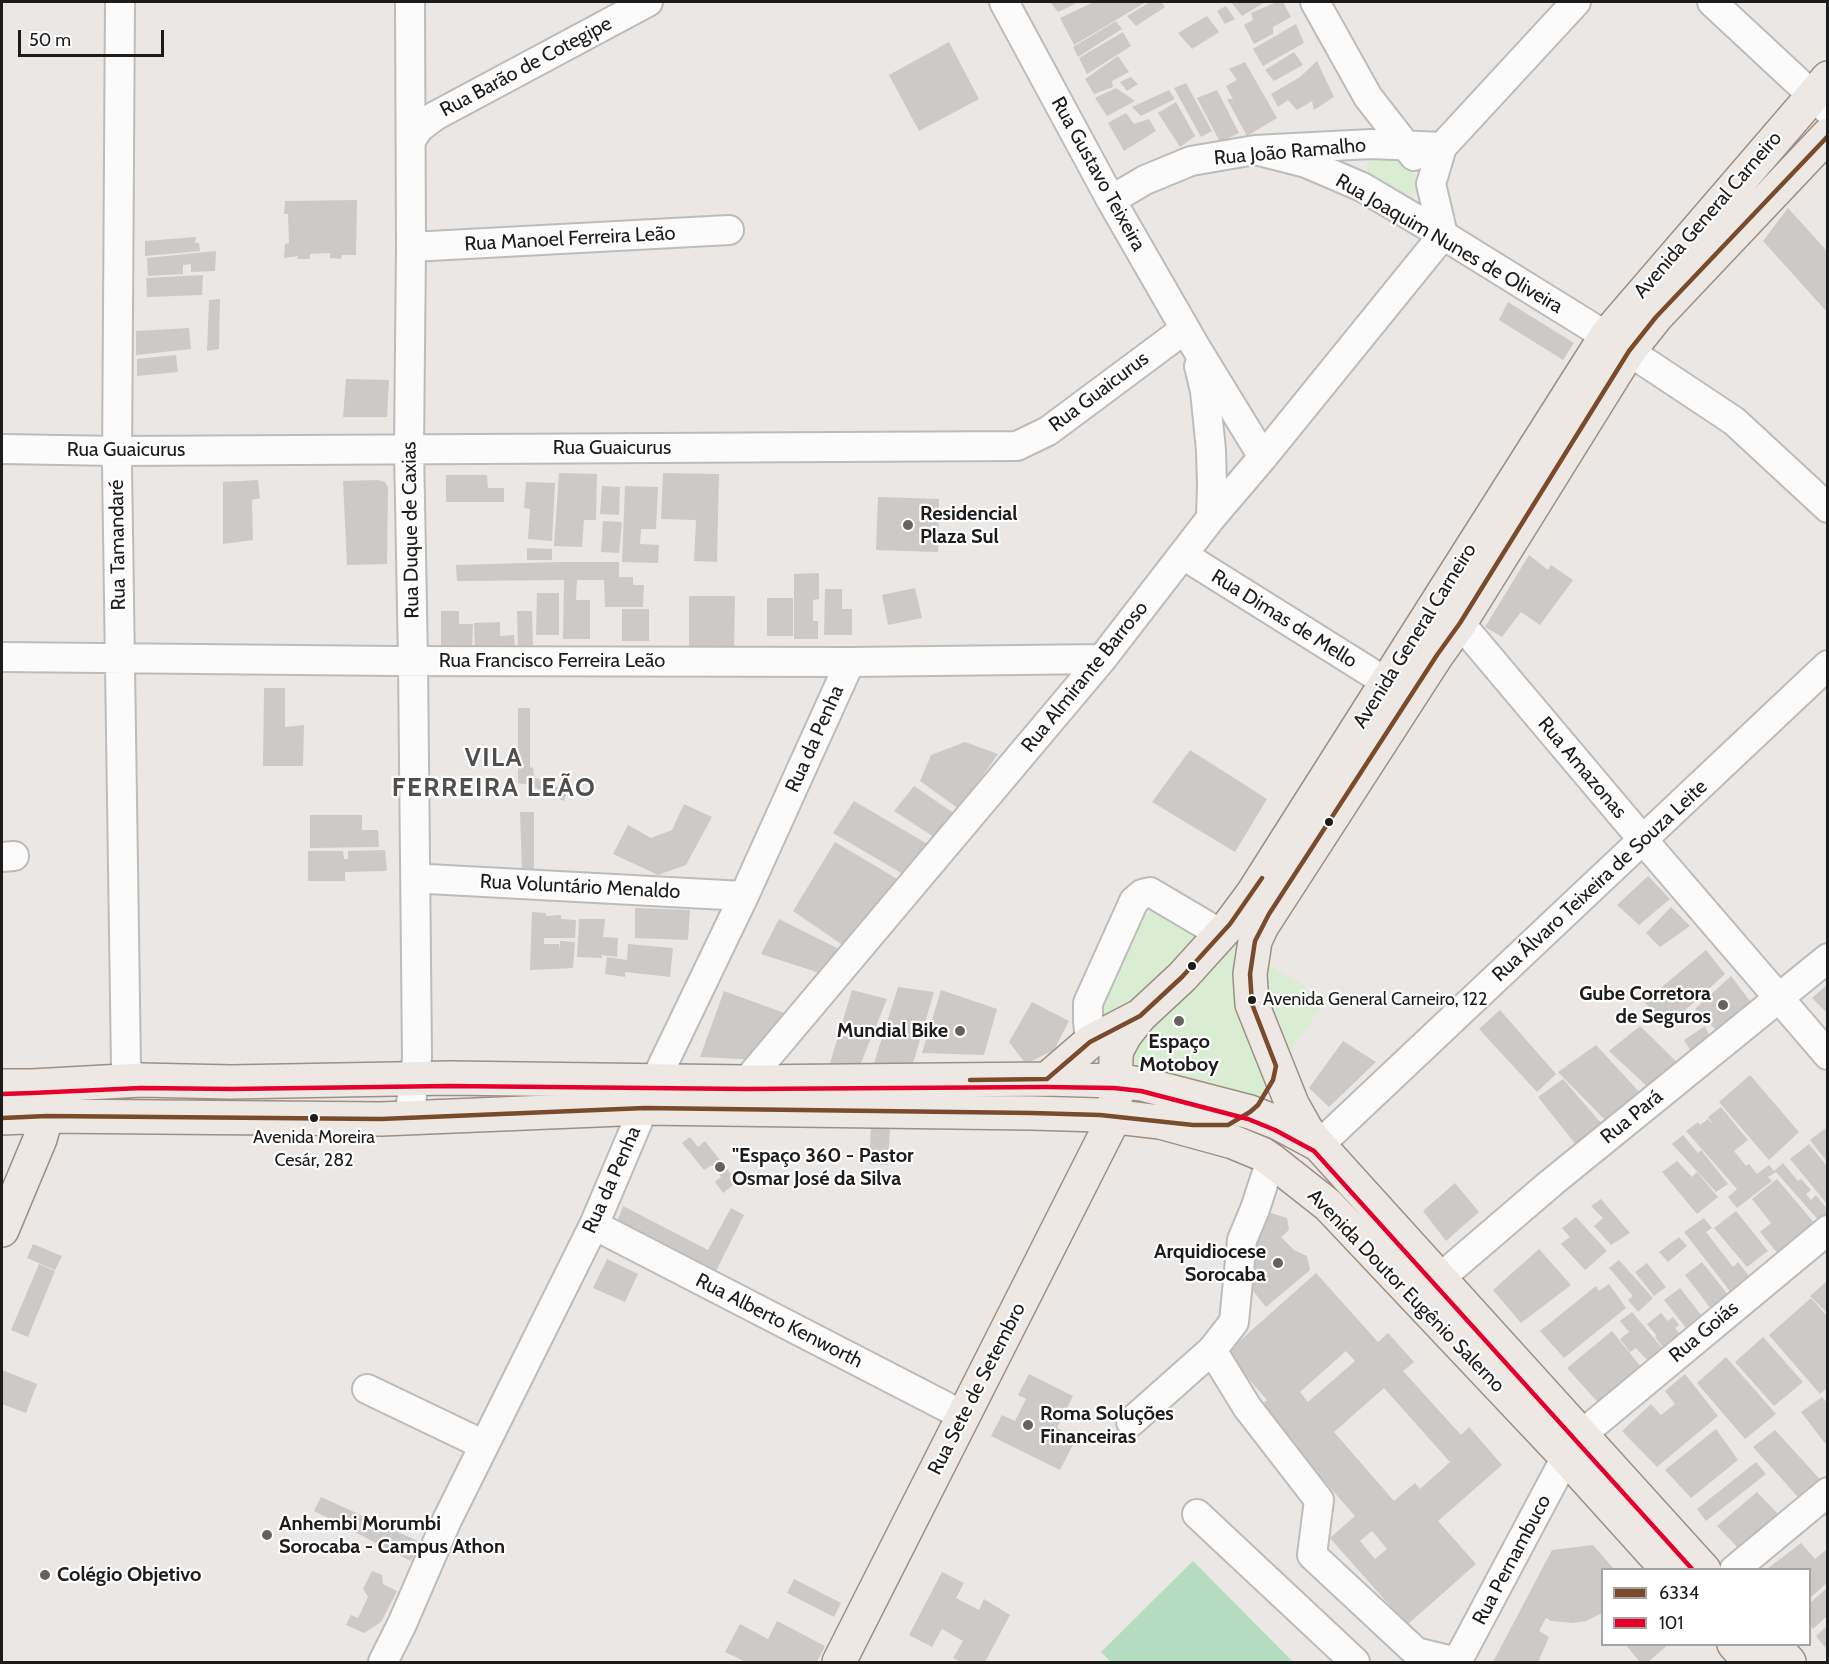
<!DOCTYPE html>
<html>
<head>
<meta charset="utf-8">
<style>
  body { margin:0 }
  #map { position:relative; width:1829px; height:1664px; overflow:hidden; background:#eae7e4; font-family:Cabin,sans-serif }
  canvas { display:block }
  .frame { position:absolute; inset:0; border:3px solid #1c1c1c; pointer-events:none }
  .legend { position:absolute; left:1601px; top:1568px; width:210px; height:78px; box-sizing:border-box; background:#fff; border:2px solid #a4a4a4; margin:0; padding:8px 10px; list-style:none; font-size:18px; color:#1c1c1c }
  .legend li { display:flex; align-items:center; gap:12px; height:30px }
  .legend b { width:30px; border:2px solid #a4a4a4 }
  .scale { position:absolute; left:18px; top:30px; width:146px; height:27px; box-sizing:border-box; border:3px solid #1c1c1c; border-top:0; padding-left:8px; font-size:18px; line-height:21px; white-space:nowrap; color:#1c1c1c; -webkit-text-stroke:4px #fff; paint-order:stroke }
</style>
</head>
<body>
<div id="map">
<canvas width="1829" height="1664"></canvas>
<div class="frame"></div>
<ul class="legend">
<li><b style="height:8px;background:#7a4b2a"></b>6334</li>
<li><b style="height:8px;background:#e4002b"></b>101</li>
</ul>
<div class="scale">50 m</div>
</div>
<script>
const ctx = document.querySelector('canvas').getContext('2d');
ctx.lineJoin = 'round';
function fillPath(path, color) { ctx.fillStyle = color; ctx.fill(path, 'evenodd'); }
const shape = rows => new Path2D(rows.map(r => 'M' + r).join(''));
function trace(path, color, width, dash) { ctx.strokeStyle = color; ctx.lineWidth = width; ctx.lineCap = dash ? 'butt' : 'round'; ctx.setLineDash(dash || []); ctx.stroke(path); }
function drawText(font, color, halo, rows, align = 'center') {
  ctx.font = font + ' Cabin,sans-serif'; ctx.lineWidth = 4.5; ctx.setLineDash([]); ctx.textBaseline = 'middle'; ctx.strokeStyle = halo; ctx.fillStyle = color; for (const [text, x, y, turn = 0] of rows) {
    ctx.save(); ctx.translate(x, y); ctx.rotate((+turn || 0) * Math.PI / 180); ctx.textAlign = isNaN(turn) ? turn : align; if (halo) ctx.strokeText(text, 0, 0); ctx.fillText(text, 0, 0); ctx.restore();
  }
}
fillPath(shape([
  [1379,155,1396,160,1406,166,1415,176,1418,184,1416,191,1409,196,1400,196,1369,178,1366,168,1370,159],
  [1154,900,1258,960,1304,985,1320,1008,1255,1103,1125,1069,1096,1038,1095,996,1132,931]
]), '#d8edd2');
fillPath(shape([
  [1193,1561,1293,1662,1111,1662,1101,1652]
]), '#b4dcc1');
fillPath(shape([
  [1050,2,1079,2,1058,12],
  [1094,2,1146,2,1074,45,1060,18],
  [1150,2,1161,2,1165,7,1136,26,1127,16],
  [1231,2,1265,2,1242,16],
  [1277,2,1283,2,1291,17,1273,27,1273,34,1254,44,1244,25,1253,20,1251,13],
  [1226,6,1235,19,1225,24,1217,11],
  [1207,16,1219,32,1192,49,1178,33],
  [1116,21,1122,29,1078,57,1073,47],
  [1296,24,1304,43,1263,66,1253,49],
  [1123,32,1131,46,1087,74,1079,58],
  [949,42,979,99,919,131,889,75],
  [1294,52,1303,65,1274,81,1265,70],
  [1118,56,1129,72,1112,81,1113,87,1094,94,1085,79],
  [1317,61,1334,97,1314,110,1312,101,1297,110,1288,100,1278,107,1271,94,1300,77],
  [1245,62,1277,118,1247,136,1227,99,1233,99,1226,86,1237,80,1229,69],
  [1131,77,1138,84,1127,91,1120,82],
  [1186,83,1212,131,1201,137,1174,88],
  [1116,88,1135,101,1107,116,1095,98],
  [1169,90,1175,99,1141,116,1132,107],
  [1217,90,1239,133,1220,142,1197,98],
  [1176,102,1195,136,1180,147,1158,113],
  [1126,113,1134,124,1149,119,1156,131,1124,151,1108,123],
  [357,200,356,255,342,255,341,259,330,258,330,253,310,254,310,259,297,259,298,256,284,258,285,244,289,243,288,214,284,214,285,201],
  [1788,208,1827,251,1827,312,1763,241],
  [196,237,195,243,199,243,200,251,145,256,145,241],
  [216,251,215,271,191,272,191,264,183,265,183,274,148,276,147,258],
  [203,275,202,295,147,297,146,278],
  [220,299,219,349,207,351,209,300],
  [1508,302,1574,343,1563,360,1499,320],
  [189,328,191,349,136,355,136,331],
  [176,355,178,372,137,376,137,359],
  [346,379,389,380,387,417,343,417],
  [559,473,597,474,596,520,584,520,582,547,554,546],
  [663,473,719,474,717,562,694,561,696,520,661,519],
  [446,475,487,475,488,488,504,488,504,502,446,502],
  [258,480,260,498,252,500,253,540,223,544,223,482],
  [378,480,385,482,388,487,387,564,347,565,343,481],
  [526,482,555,483,552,541,528,539,530,509,524,508],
  [602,486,620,487,619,515,600,514],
  [625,486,658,487,656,529,641,529,640,544,659,545,658,563,622,562],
  [878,497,939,499,938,552,876,550],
  [603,521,622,522,619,553,601,552],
  [527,548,552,549,552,560,527,560],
  [1529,555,1548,570,1551,565,1573,580,1540,625,1521,612,1502,637,1485,627],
  [560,562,619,562,619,577,633,577,633,585,644,585,643,607,605,607,604,580,577,580,576,600,590,600,590,639,563,639,564,580,457,581,456,565],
  [819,573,819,599,813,600,813,621,818,621,818,639,794,639,794,574],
  [915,588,922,618,888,625,882,595],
  [825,589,842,589,842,609,852,609,852,635,824,635],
  [537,593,559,593,559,635,536,635],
  [689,596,735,596,734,650,689,650],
  [767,598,793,598,793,636,767,636],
  [622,609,649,609,649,641,622,641],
  [441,611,459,611,459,624,473,624,472,652,441,652],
  [517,611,532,611,533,647,518,648],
  [500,622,500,636,514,635,515,651,475,653,474,623],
  [264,688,285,688,285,727,304,725,303,766,263,766],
  [518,708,530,708,530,767,533,768,534,777,567,791,564,801,529,785,518,783],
  [965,742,998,754,959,809,920,781,931,755],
  [1190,750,1267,799,1235,852,1152,802],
  [914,786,955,814,937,839,894,811],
  [854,801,931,846,908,877,833,833],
  [684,804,712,817,686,865,658,875,613,854,628,825,651,838,672,830],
  [520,812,534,812,534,870,522,870],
  [310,815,362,815,362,830,378,830,379,847,310,848],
  [835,842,899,880,847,948,793,911],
  [385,850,387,870,385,871,345,872,345,881,308,881,308,851,343,851,344,859,348,859,348,851],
  [1648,876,1670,899,1639,925,1617,905],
  [1671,907,1690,926,1660,947,1646,933],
  [635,908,690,910,688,940,635,938],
  [532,912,546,913,546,916,561,915,561,919,576,920,575,938,544,938,544,944,559,944,560,950,560,941,575,942,573,968,530,970],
  [579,919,605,919,603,937,618,938,617,957,602,955,602,958,577,957],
  [779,919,843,951,826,975,761,954],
  [628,944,673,948,670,977,625,972,625,977,605,974,607,957,627,960],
  [1706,950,1725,974,1668,1026,1644,1002],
  [1731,976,1750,1001,1719,1033,1695,1009],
  [1827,985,1827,1013,1812,998],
  [898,987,934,992,912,1067,874,1063],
  [852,990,887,999,861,1063,830,1063],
  [941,990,997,1009,984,1055,922,1053],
  [724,991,787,1014,759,1060,700,1057],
  [1032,1002,1069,1021,1054,1050,1026,1064,1009,1042],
  [1500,1010,1556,1074,1537,1092,1479,1029],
  [1640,1026,1681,1066,1651,1090,1609,1051],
  [1705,1026,1710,1037,1694,1056,1684,1040],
  [1343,1041,1376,1062,1329,1107,1309,1088],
  [1596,1045,1643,1096,1610,1125,1558,1072],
  [1750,1075,1799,1132,1769,1160,1719,1102],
  [1563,1079,1607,1130,1581,1151,1538,1097],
  [1721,1107,1748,1140,1734,1151,1746,1166,1749,1164,1757,1174,1769,1165,1774,1171,1783,1163,1798,1181,1801,1179,1811,1190,1806,1194,1811,1200,1816,1195,1827,1209,1827,1216,1820,1222,1776,1172,1768,1177,1772,1181,1737,1208,1728,1197,1737,1189,1686,1131,1698,1122,1700,1125,1708,1119,1714,1126,1708,1117],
  [871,1127,890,1128,888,1165,869,1164],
  [1827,1127,1827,1162,1810,1140],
  [1683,1135,1698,1153,1701,1150,1728,1184,1716,1192,1672,1144],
  [690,1137,698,1147,705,1141,737,1182,723,1193,715,1182,721,1177,712,1165,704,1170,682,1143],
  [1809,1144,1827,1166,1827,1204,1790,1159],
  [1677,1161,1692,1177,1697,1172,1718,1197,1697,1214,1662,1172],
  [1777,1179,1816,1225,1779,1255,1760,1232,1771,1223,1752,1199],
  [1455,1183,1479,1212,1446,1241,1423,1211],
  [1601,1199,1630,1233,1611,1245,1594,1226,1603,1218,1591,1206],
  [623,1206,708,1250,731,1208,744,1215,715,1273,617,1222],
  [1736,1211,1768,1251,1747,1267,1714,1228],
  [1268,1212,1287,1218,1289,1230,1281,1237,1294,1250,1307,1256,1310,1270,1266,1307,1245,1281,1254,1274,1241,1250],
  [1576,1217,1607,1251,1585,1270,1561,1244,1570,1237,1562,1228],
  [1704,1218,1712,1228,1706,1232,1733,1267,1738,1262,1753,1281,1733,1295,1684,1232],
  [1679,1237,1687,1246,1668,1262,1659,1252],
  [33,1244,62,1256,55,1270,27,1258],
  [1539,1249,1571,1285,1521,1323,1493,1290],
  [607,1259,638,1274,625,1302,593,1288],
  [1619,1260,1653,1298,1638,1312,1628,1300,1633,1296,1609,1268],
  [1702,1262,1729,1296,1712,1310,1685,1275],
  [1647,1263,1666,1287,1654,1296,1635,1272],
  [39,1264,55,1271,28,1337,11,1330],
  [1316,1273,1378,1342,1388,1333,1414,1362,1403,1371,1461,1435,1469,1427,1502,1465,1438,1521,1476,1564,1407,1625,1330,1538,1355,1516,1259,1407,1267,1400,1226,1353],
  [1346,1351,1355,1361,1308,1402,1300,1392],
  [1384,1388,1450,1462,1420,1489,1415,1483,1394,1501,1334,1432],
  [1372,1531,1387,1549,1375,1559,1360,1541],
  [1827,1281,1827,1313,1810,1296],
  [1609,1284,1626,1308,1564,1358,1540,1331,1596,1286,1599,1291],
  [1680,1288,1705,1320,1690,1333,1664,1300],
  [1811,1298,1827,1316,1827,1388,1820,1394,1769,1335],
  [1632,1312,1663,1349,1648,1361,1636,1348,1630,1352,1620,1339,1629,1332,1620,1321],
  [1661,1313,1668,1321,1673,1317,1679,1325,1675,1328,1685,1340,1676,1347,1671,1341,1663,1347,1655,1337,1657,1336,1647,1324],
  [1612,1331,1645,1372,1603,1408,1567,1368],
  [1763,1337,1803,1382,1774,1406,1735,1362],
  [1726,1357,1776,1414,1745,1439,1697,1383],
  [2,1370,37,1384,26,1413,2,1404],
  [1029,1374,1073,1396,1057,1428,1077,1437,1060,1470,991,1436,1002,1415,1015,1421,1026,1399,1018,1395],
  [1685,1374,1718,1416,1657,1467,1622,1431,1651,1404,1661,1415,1675,1404,1665,1391],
  [1822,1397,1827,1403,1827,1446,1801,1412],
  [1716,1429,1738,1460,1691,1498,1665,1470],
  [1775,1430,1827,1487,1806,1506,1753,1447],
  [1756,1462,1766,1474,1706,1521,1697,1509],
  [1757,1492,1781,1517,1741,1551,1717,1526],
  [321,1497,420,1542,411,1561,314,1511],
  [1801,1543,1815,1559,1827,1549,1827,1583,1810,1598,1809,1569,1767,1569],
  [1593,1545,1614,1569,1602,1569,1602,1613,1586,1621,1573,1623,1551,1621,1546,1618,1539,1631,1549,1637,1538,1662,1493,1662,1552,1550],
  [372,1571,382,1575,383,1584,397,1591,381,1622,364,1633,346,1625,351,1615,358,1618,368,1597,363,1589],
  [942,1572,964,1583,956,1598,979,1610,984,1599,1010,1615,985,1662,962,1662,953,1658,963,1641,942,1629,932,1647,909,1635],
  [794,1579,841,1603,834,1617,787,1593],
  [1827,1588,1827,1616,1813,1629,1810,1625,1810,1603],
  [777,1621,825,1646,817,1662,746,1662,725,1652,740,1624,768,1639],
  [1827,1626,1827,1650,1816,1636],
  [1625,1644,1669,1644,1648,1662,1640,1662]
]), '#cdc9c7');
const minor = shape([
  [120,2,117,465,126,1066,133,1077,141,1080],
  [1004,2,1111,200,1195,346,1263,457],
  [1315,2,1368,97,1414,156],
  [1712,2,1828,110],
  [411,140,419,128,435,116,648,2],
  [1255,150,1306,163,1362,187,1443,235,1606,336,1734,421,1828,508],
  [1111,200,1145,180,1191,161,1255,150,1371,144,1442,147],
  [1443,235,1431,184,1442,147,1576,2],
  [411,247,729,230],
  [1199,366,1205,391,1211,450,1212,485,1211,518],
  [2,449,118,451,1017,446,1048,431,1185,329],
  [1183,555,1386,682],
  [1438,622,1443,621,1460,623,1643,840,1828,1055],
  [2,657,396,661,850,662,1102,659],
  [2,857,14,856],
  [416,881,428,879,744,896],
  [1090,1042,1088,1021,1088,1003,1134,901,1142,894,1150,892,1221,934],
  [746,1082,1102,659,1211,518,1263,457,1443,235],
  [409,1118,417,1058,413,661,409,449,411,247,410,2],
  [1319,1145,1828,665],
  [1271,1160,1255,1209,1242,1240,1234,1322,1212,1350,1247,1407,1319,1500,1312,1555,1416,1652,1457,1662],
  [594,1225,964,1416],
  [1439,1279,1551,1183,1828,958],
  [367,1389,484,1445],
  [1131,1422,1212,1350],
  [1197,1514,1355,1662],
  [1734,1570,1828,1492],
  [383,1662,402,1624,447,1520,594,1225,655,1081,744,896,850,662],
  [1457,1662,1566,1457,1581,1435,1828,1230]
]);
const major = shape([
  [1047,1079,1090,1042,1136,1018],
  [2,1086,32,1086,141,1080,231,1082,449,1078,746,1082,1047,1079,1115,1081,1142,1084,1250,1112,1278,1123,1319,1145,1704,1570],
  [2,1118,47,1116,381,1119,645,1108,1032,1113,1100,1115,1160,1122,1233,1142,1262,1154,1271,1160,1328,1205,1566,1457,1668,1570],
  [1316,1142,1306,1129,1292,1104,1252,1004,1250,974,1255,941,1262,926,1437,655,1460,623,1629,351,1656,317,1828,135],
  [2,1230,40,1139,49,1108,57,1099],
  [1734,1644,1750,1662],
  [1773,1644,1789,1662],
  [839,1662,1115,1116,1116,1057,1117,1050,1125,1035,1140,1016,1182,977,1230,924,1253,893,1606,336,1828,78]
]);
trace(minor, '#bdbcbb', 32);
trace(major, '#9d8f84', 36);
trace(minor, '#fcfbfb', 28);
trace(major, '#eee8e4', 33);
trace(shape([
  [970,1080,1047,1079,1090,1042,1140,1016,1182,977,1230,924,1262,878],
  [2,1118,47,1116,381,1119,645,1108,1032,1113,1100,1115,1193,1125,1228,1125,1250,1112,1258,1105,1273,1080,1276,1066,1252,1004,1250,974,1255,941,1269,914,1437,655,1460,623,1629,351,1656,317,1828,136]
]), '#7a4b2a', 4.5);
trace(shape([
  [2,1094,32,1093,141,1088,231,1089,449,1086,746,1089,1047,1087,1114,1088,1141,1091,1248,1119,1275,1130,1314,1151,1693,1570]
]), '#e4002b', 4.5);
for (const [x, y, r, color] of [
  [908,525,6,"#646362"],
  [1329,822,5,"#1c1c1c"],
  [1192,966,5,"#1c1c1c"],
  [1252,1000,5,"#1c1c1c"],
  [1723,1005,6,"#646362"],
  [1179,1021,6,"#646362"],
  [960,1031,6,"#646362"],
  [314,1118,5,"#1c1c1c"],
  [720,1167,6,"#646362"],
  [1278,1263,6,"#646362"],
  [1028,1425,6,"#646362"],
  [267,1535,6,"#646362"],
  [45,1575,6,"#646362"]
]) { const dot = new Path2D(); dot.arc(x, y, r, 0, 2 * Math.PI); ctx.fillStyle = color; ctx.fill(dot); trace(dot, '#fff', 2); }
drawText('18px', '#1c1c1c', '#fff', [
  ["Avenida General Carneiro, 122",1263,1000],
  ["Avenida Moreira",314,1138,"center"],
  ["Cesár, 282",314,1161,"center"]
], 'left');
drawText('20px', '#1c1c1c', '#fff', [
  ["Rua Barão de Cotegipe",526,67,-28],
  ["Rua João Ramalho",1290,152,-5],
  ["Rua Gustavo Teixeira",1098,174,61],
  ["Avenida General Carneiro",1708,215,-49],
  ["Rua Manoel Ferreira Leão",570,239,-3],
  ["Rua Joaquim Nunes de Oliveira",1449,244,30],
  ["Rua Guaicurus",1099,392,-37],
  ["Rua Guaicurus",612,448],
  ["Rua Guaicurus",126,450],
  ["Rua Duque de Caxias",411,530,-91],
  ["Rua Tamandaré",118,545,-91],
  ["Rua Dimas de Mello",1284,619,32],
  ["Avenida General Carneiro",1415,636,-58],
  ["Rua Francisco Ferreira Leão",552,661],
  ["Rua Almirante Barroso",1085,677,-51],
  ["Rua da Penha",815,739,-66],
  ["Rua Amazonas",1582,768,50],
  ["Rua Álvaro Teixeira de Souza Leite",1600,881,-43],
  ["Rua Voluntário Menaldo",580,887,3],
  ["Rua Pará",1632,1117,-39],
  ["Rua da Penha",612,1180,-66],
  ["Avenida Doutor Eugênio Salerno",1406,1291,46],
  ["Rua Alberto Kenworth",779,1321,27],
  ["Rua Goiás",1704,1332,-40],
  ["Rua Sete de Setembro",977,1389,-63],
  ["Rua Pernambuco",1512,1560,-62]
]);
drawText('bold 20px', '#1c1c1c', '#fff', [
  ["Residencial",920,514],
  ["Plaza Sul",920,537],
  ["Gube Corretora",1711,994,"right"],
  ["de Seguros",1711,1017,"right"],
  ["Mundial Bike",948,1031,"right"],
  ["Espaço",1179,1042,"center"],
  ["Motoboy",1179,1065,"center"],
  ["\"Espaço 360 - Pastor",732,1156],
  ["Osmar José da Silva",732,1179],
  ["Arquidiocese",1266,1252,"right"],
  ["Sorocaba",1266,1275,"right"],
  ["Roma Soluções",1040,1414],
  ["Financeiras",1040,1437],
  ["Anhembi Morumbi",279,1524],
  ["Sorocaba - Campus Athon",279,1547],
  ["Colégio Objetivo",57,1575]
], 'left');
ctx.letterSpacing = '1.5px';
drawText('bold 26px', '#4f4f4f', '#fff', [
  ["VILA",494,758],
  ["FERREIRA LEÃO",494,788]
]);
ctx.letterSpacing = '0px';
</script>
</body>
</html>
